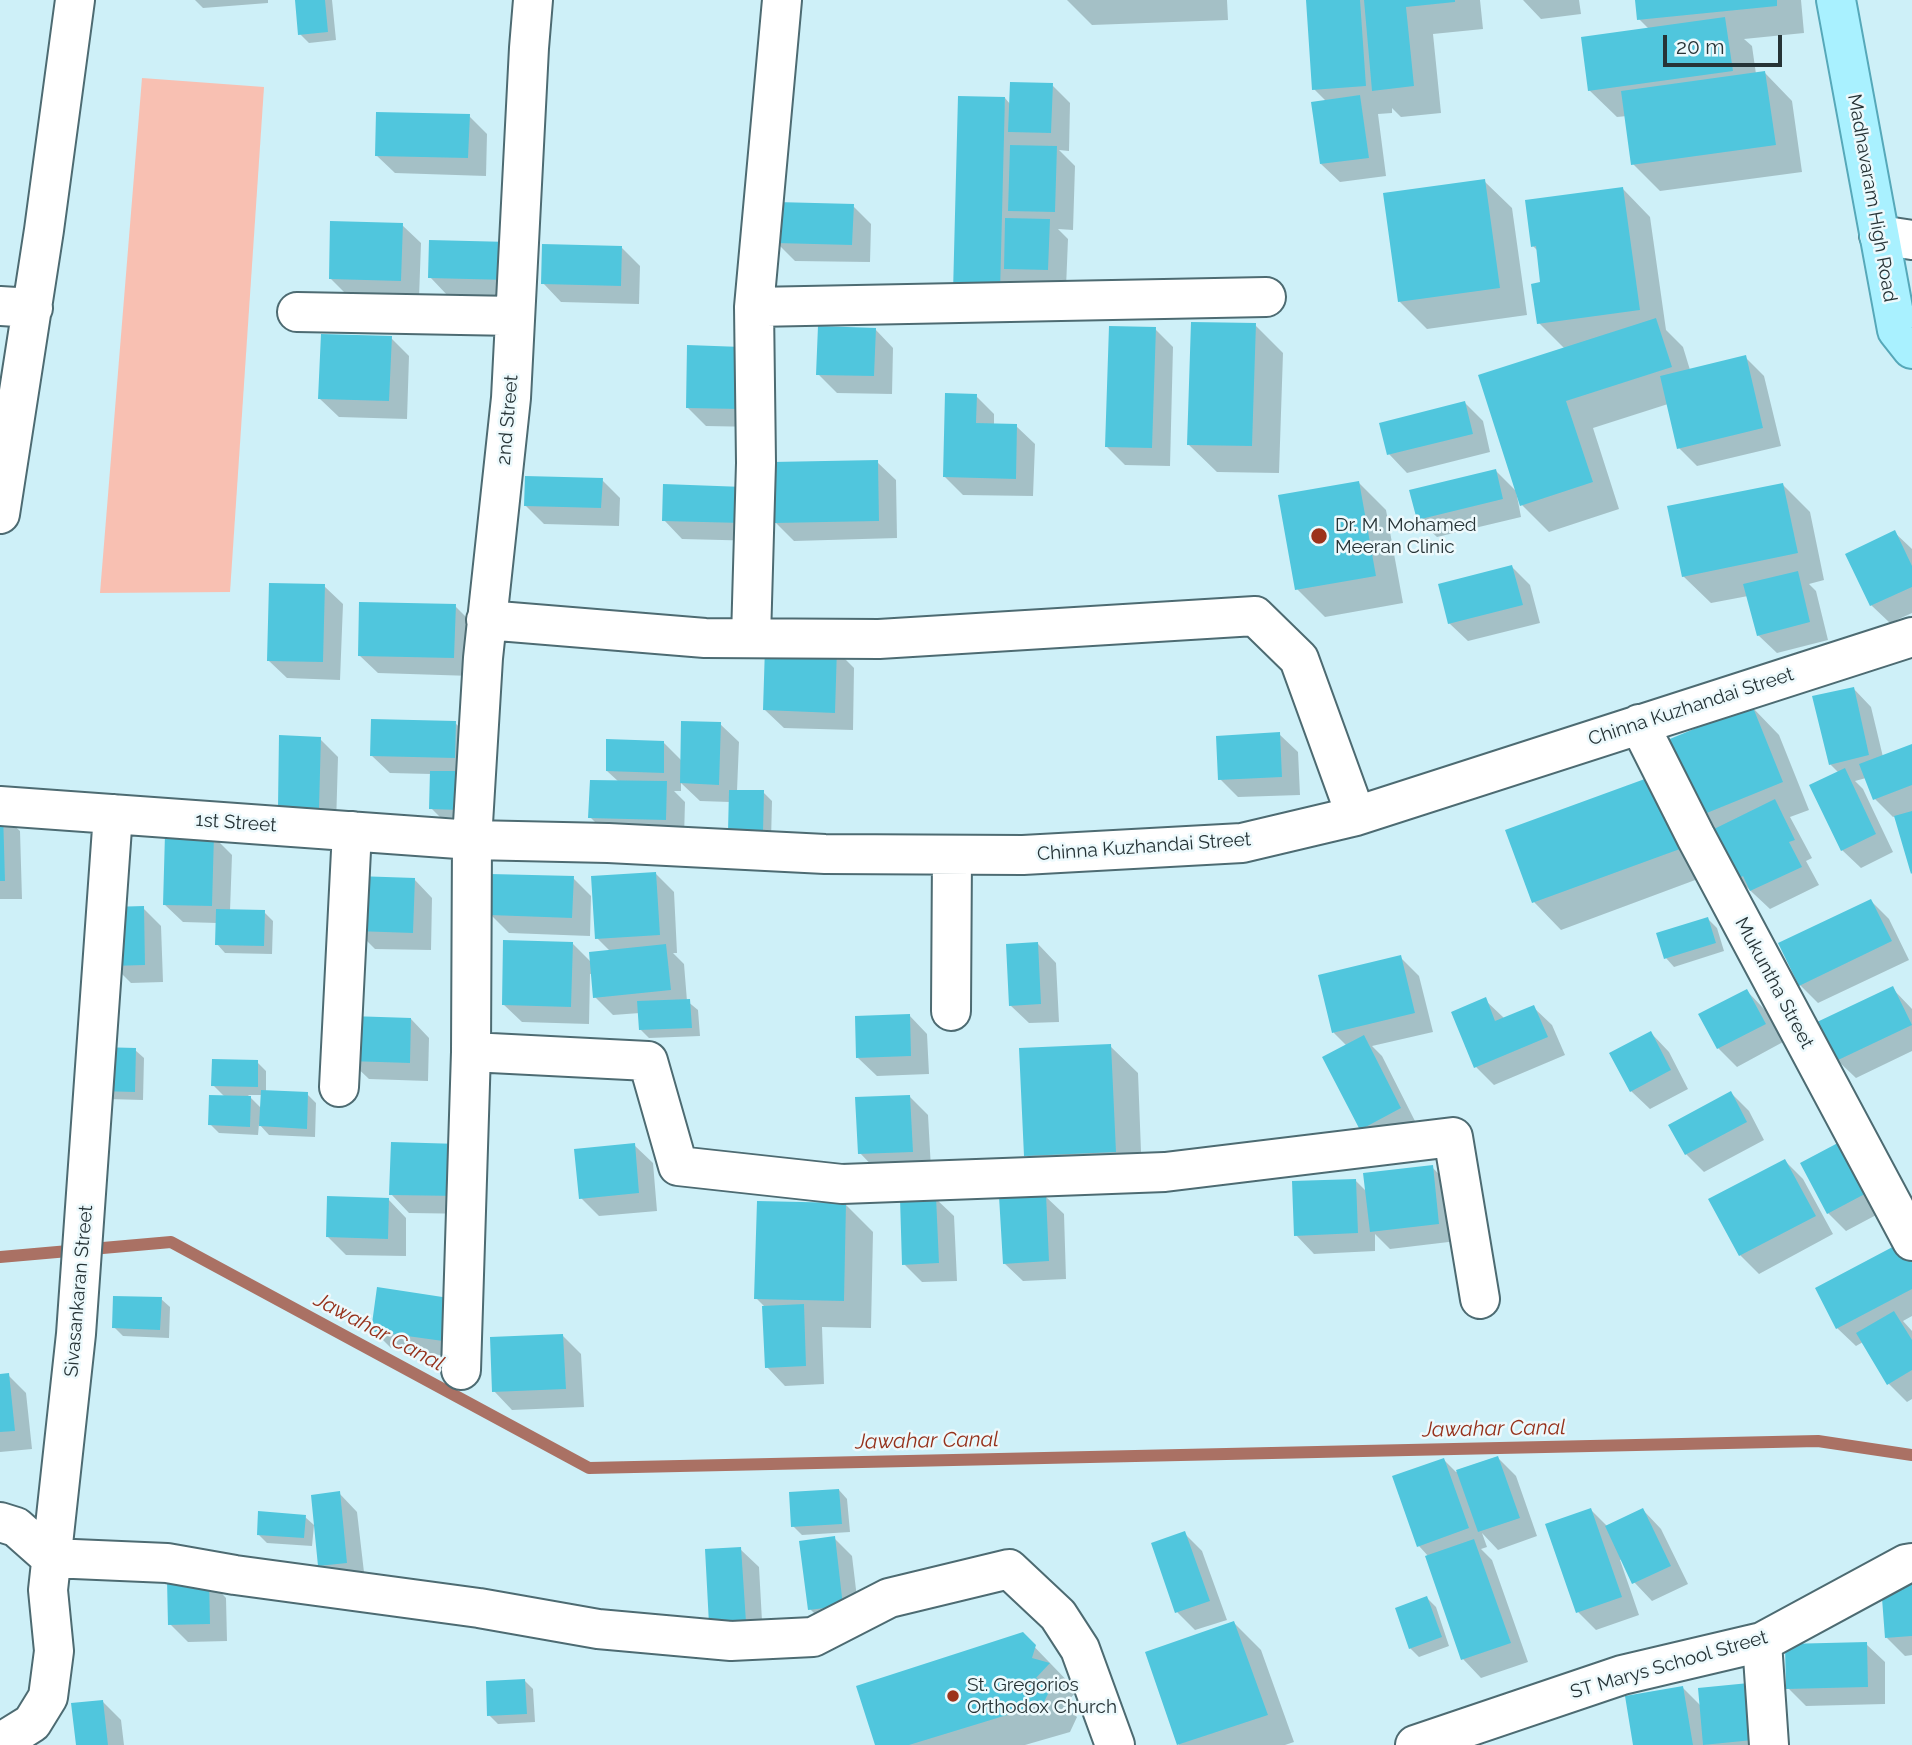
<!DOCTYPE html>
<html>
<head>
<meta charset="utf-8">
<style>
  body { margin:0 }
  #map { position:relative; width:1912px; height:1745px; overflow:hidden; background:#cef0f8; font-family:Raleway,sans-serif }
  canvas { display:block }
  .scale { position:absolute; left:1663px; top:35px; width:119px; height:32px; box-sizing:border-box; border:4px solid #263336; border-top:0; padding-left:9px; font-size:21px; line-height:24px; white-space:nowrap; color:#263336; -webkit-text-stroke:5px #ecf9fc; paint-order:stroke }
</style>
</head>
<body>
<div id="map">
<canvas width="1912" height="1745"></canvas>
<div class="scale">20 m</div>
</div>
<script>
const ctx = document.querySelector('canvas').getContext('2d');
ctx.lineJoin = 'round';
function fillPath(path, color) { ctx.fillStyle = color; ctx.fill(path, 'evenodd'); }
const shape = rows => new Path2D(rows.map(r => 'M' + r).join(''));
function trace(path, color, width, dash) { ctx.strokeStyle = color; ctx.lineWidth = width; ctx.lineCap = dash ? 'butt' : 'round'; ctx.setLineDash(dash || []); ctx.stroke(path); }
function drawText(font, color, halo, rows, align = 'center') {
  ctx.font = font + ' Raleway,sans-serif'; ctx.lineWidth = 5; ctx.setLineDash([]); ctx.textBaseline = 'middle'; ctx.strokeStyle = halo; ctx.fillStyle = color; for (const [text, x, y, turn = 0] of rows) {
    ctx.save(); ctx.translate(x, y); ctx.rotate((+turn || 0) * Math.PI / 180); ctx.textAlign = isNaN(turn) ? turn : align; if (halo) ctx.strokeText(text, 0, 0); ctx.fillText(text, 0, 0); ctx.restore();
  }
}
fillPath(shape([
  [142,78,264,87,230,592,100,593]
]), '#f8c0b2');
fillPath(shape([
  [195,0,268,0,268,3,203,8],
  [297,0,332,0,336,40,309,43,300,34],
  [1067,0,1227,0,1228,20,1092,25],
  [1308,0,1480,0,1483,29,1433,34,1441,113,1401,117,1392,108,1392,113,1378,114,1386,176,1340,182,1321,164,1326,101,1314,89],
  [1523,0,1579,0,1581,14,1541,19],
  [1637,0,1801,0,1804,33,1744,39,1752,46,1756,74,1765,73,1792,101,1802,172,1660,191,1633,164,1627,116,1617,117,1589,90,1649,29,1639,19],
  [1052,85,1070,103,1069,151,1059,150,1075,166,1073,230,1058,229,1068,239,1066,288,983,320,1005,98,1010,104],
  [469,116,487,134,486,176,395,173,376,155],
  [1484,181,1512,208,1527,315,1427,329,1399,301],
  [1623,189,1650,217,1666,330,1683,347,1690,370,1745,357,1764,376,1781,446,1697,466,1679,448,1668,404,1593,428,1619,509,1549,532,1522,505,1565,349,1539,323,1542,284,1538,251,1533,246],
  [853,206,871,224,870,262,795,261,776,242],
  [402,225,421,243,419,298,349,297,330,278],
  [509,243,526,298,448,296,430,277],
  [622,248,640,266,639,304,561,302,543,283],
  [1255,325,1283,353,1279,473,1217,472,1189,445],
  [875,329,893,348,892,394,837,393,818,374],
  [1155,329,1173,347,1170,466,1125,465,1107,447],
  [391,338,409,356,407,419,339,417,320,399],
  [689,347,758,427,706,426,687,407],
  [976,396,994,414,994,425,1016,426,1035,444,1033,496,963,495,944,476],
  [1465,403,1483,421,1490,452,1407,473,1389,454],
  [877,462,896,480,897,538,794,541,775,522],
  [1496,471,1516,491,1521,517,1437,537,1418,519],
  [602,480,620,498,619,526,544,524,526,506],
  [1359,483,1386,510,1403,603,1325,617,1297,589],
  [1783,485,1810,512,1824,580,1809,584,1816,591,1828,640,1777,653,1758,635,1748,596,1711,603,1683,576],
  [743,488,761,541,682,539,664,520],
  [1894,532,1912,549,1912,613,1890,623,1871,605],
  [1512,567,1530,585,1540,623,1468,641,1449,623],
  [324,586,343,604,340,680,287,678,268,660],
  [455,606,473,624,472,676,378,673,359,655],
  [836,650,854,668,853,730,784,728,765,710],
  [1853,688,1871,707,1883,757,1912,746,1912,870,1896,816,1893,817,1875,799,1866,778,1855,781,1863,789,1893,852,1861,868,1842,850,1839,773,1830,764],
  [1752,707,1779,735,1809,810,1790,817,1812,858,1806,861,1819,885,1770,909,1738,879,1698,816],
  [455,723,474,741,468,818,440,817,431,808,431,774,390,773,371,755],
  [720,724,739,742,737,791,763,792,772,801,771,841,730,802,700,801,681,783,681,791,674,791,685,802,684,838,608,835,590,817,619,782,607,771,663,742,682,761],
  [1279,734,1298,752,1300,795,1238,797,1220,779],
  [320,739,338,757,336,826,279,806],
  [1652,778,1706,876,1561,930,1534,902],
  [0,813,20,831,22,899,0,899],
  [214,837,232,855,230,911,264,912,273,921,272,954,225,953,217,944,217,923,183,922,164,904],
  [656,874,674,892,677,953,673,953,684,964,687,1001,698,1010,700,1036,649,1038,640,1029,640,1013,613,1015,595,997,593,974,590,974,589,1024,522,1022,503,1004,572,943,592,963,610,951,597,938],
  [573,878,591,896,590,936,509,933,491,915],
  [414,879,432,898,431,950,375,949,357,931],
  [1871,901,1889,919,1909,960,1818,1003,1800,985],
  [143,908,161,926,163,982,131,983,113,965],
  [1708,919,1717,928,1724,951,1674,967,1666,958],
  [1038,944,1056,963,1059,1022,1029,1023,1010,1005],
  [1400,957,1419,976,1433,1032,1372,1046,1382,1056,1418,1127,1361,1129,1347,1046,1334,1033,1320,977],
  [1892,988,1912,1009,1912,1051,1856,1078,1837,1060],
  [1747,991,1765,1010,1783,1042,1737,1067,1718,1048,1701,1015],
  [1485,1000,1504,1018,1533,1007,1552,1025,1565,1055,1494,1085,1476,1067],
  [909,1015,927,1034,929,1074,877,1076,858,1058],
  [411,1019,429,1038,428,1081,369,1079,350,1061],
  [1651,1033,1669,1052,1688,1089,1650,1109,1631,1091],
  [1110,1046,1138,1073,1142,1178,1054,1183,1026,1155],
  [135,1050,144,1058,143,1100,108,1099],
  [257,1062,266,1071,266,1092,307,1094,316,1103,315,1137,269,1135,259,1124,258,1135,219,1133,210,1124,225,1097,213,1085],
  [248,1095,262,1095,261,1108],
  [1731,1093,1749,1111,1764,1140,1704,1172,1686,1154],
  [910,1097,928,1115,931,1169,878,1172,860,1153],
  [1850,1138,1895,1205,1846,1231,1828,1213],
  [634,1145,653,1163,657,1211,599,1216,581,1198],
  [460,1146,477,1214,409,1213,391,1194],
  [1785,1161,1803,1179,1833,1234,1759,1274,1740,1255],
  [1432,1167,1450,1186,1457,1241,1390,1249,1375,1234,1375,1251,1314,1254,1296,1235,1355,1180,1367,1192],
  [1045,1196,1064,1214,1066,1279,1023,1281,1004,1263],
  [935,1198,954,1216,957,1281,922,1282,904,1264],
  [388,1199,406,1218,406,1256,346,1255,328,1237],
  [846,1205,873,1232,871,1328,822,1327,824,1384,785,1386,767,1367,764,1306,756,1298],
  [1912,1254,1912,1316,1903,1321,1912,1331,1912,1399,1907,1402,1889,1384,1863,1342,1856,1346,1837,1328],
  [161,1299,170,1307,169,1338,123,1336,114,1327],
  [448,1299,461,1358,391,1348,373,1330],
  [563,1336,581,1354,584,1407,512,1410,494,1391],
  [8,1375,26,1393,32,1449,0,1452,0,1376],
  [1498,1458,1516,1476,1537,1536,1498,1550,1482,1533,1487,1547,1481,1549,1492,1560,1528,1662,1481,1678,1463,1659,1427,1557,1429,1557,1419,1546,1444,1460,1456,1472],
  [839,1490,847,1499,850,1532,802,1535,793,1526],
  [339,1493,357,1512,365,1581,338,1584,320,1565],
  [1591,1510,1608,1527,1643,1510,1661,1529,1688,1584,1652,1601,1634,1582,1622,1559,1620,1560,1639,1615,1596,1630,1578,1612],
  [305,1517,314,1525,312,1546,267,1543,258,1534],
  [1184,1533,1202,1551,1227,1620,1195,1630,1177,1612],
  [834,1538,852,1556,860,1623,828,1627,810,1609],
  [740,1549,759,1567,763,1639,730,1642],
  [208,1579,226,1598,227,1641,188,1642,170,1624],
  [1912,1584,1912,1655,1905,1656,1887,1638],
  [1427,1598,1436,1607,1449,1646,1419,1657,1410,1648],
  [1234,1623,1261,1650,1294,1742,1285,1745,1179,1745,1147,1653],
  [1022,1634,1077,1691,1064,1705,1077,1717,1070,1732,1025,1745,877,1745],
  [1866,1644,1885,1662,1885,1704,1806,1706,1788,1688],
  [524,1680,533,1689,535,1722,498,1724,489,1715],
  [1683,1688,1702,1707,1770,1745,1635,1745],
  [103,1702,121,1720,124,1745,77,1745]
]), '#0003');
trace(shape([
  [0,1257,171,1242,589,1468,1818,1441,1912,1455]
]), '#aa7164', 12);
fillPath(shape([
  [295,0,325,0,328,32,298,35],
  [1306,0,1360,0,1366,86,1312,90],
  [1364,0,1455,0,1455,2,1406,7,1414,86,1372,91],
  [1635,0,1777,0,1777,6,1637,20],
  [1725,17,1733,71,1588,91,1581,37],
  [1765,71,1776,145,1631,165,1621,91],
  [1010,82,1053,83,1051,133,1008,132],
  [1360,95,1369,158,1320,164,1311,102],
  [958,96,1005,97,1000,294,953,293],
  [376,112,470,114,468,158,375,156],
  [1010,145,1057,146,1055,212,1008,211],
  [1485,179,1500,288,1398,302,1383,193],
  [1623,187,1640,310,1537,324,1531,284,1540,282,1536,246,1531,247,1525,200],
  [776,202,854,204,852,245,775,243],
  [1005,218,1050,219,1048,270,1004,269],
  [330,221,403,223,401,281,329,279],
  [429,240,510,242,508,280,428,278],
  [542,244,622,246,621,286,541,284],
  [1656,318,1672,367,1566,401,1593,482,1520,506,1478,375],
  [1191,322,1256,323,1252,446,1187,445],
  [818,326,876,328,874,376,816,375],
  [1109,326,1156,327,1152,448,1105,447],
  [321,334,392,336,389,401,318,399],
  [687,345,742,347,740,409,686,408],
  [1746,355,1763,428,1677,449,1660,376],
  [945,393,977,394,976,423,1017,424,1016,479,943,477],
  [1465,401,1473,434,1387,455,1379,423],
  [878,460,879,521,774,523,772,462],
  [1496,469,1503,499,1417,520,1409,490],
  [525,476,603,478,601,508,524,506],
  [1359,481,1376,576,1295,590,1278,495],
  [1783,483,1798,553,1682,577,1667,506],
  [663,484,744,487,743,523,662,521],
  [1895,530,1912,566,1912,587,1870,606,1845,554],
  [1512,565,1523,605,1448,624,1438,584],
  [1798,571,1810,622,1757,636,1743,584],
  [269,583,325,584,323,662,267,661],
  [359,602,456,604,454,658,358,656],
  [765,647,837,648,835,713,763,710],
  [1854,687,1869,755,1829,765,1812,696],
  [1752,705,1783,782,1697,817,1665,741],
  [371,719,456,721,455,758,370,756],
  [681,721,721,722,719,785,680,783],
  [1280,732,1282,777,1218,780,1216,736],
  [279,735,321,737,319,808,278,807],
  [606,739,664,741,664,773,606,771],
  [1912,744,1912,785,1873,800,1859,764],
  [1845,768,1876,834,1841,851,1809,785],
  [430,771,461,771,460,810,429,809],
  [1653,776,1680,849,1532,903,1505,830],
  [590,780,667,781,666,820,588,818],
  [729,790,764,790,763,833,728,832],
  [1775,799,1795,840,1789,842,1802,867,1750,891,1743,876,1736,880,1712,830],
  [0,811,3,811,5,881,0,881],
  [1912,811,1912,873,1911,874,1894,816],
  [165,834,214,835,212,906,163,905],
  [656,872,660,935,595,939,591,876],
  [490,874,574,876,572,918,489,915],
  [356,876,415,878,413,933,355,931],
  [1871,899,1892,941,1799,986,1778,943],
  [144,906,145,965,111,966,110,907],
  [216,909,265,910,264,946,215,945],
  [1708,917,1716,943,1664,959,1656,933],
  [503,940,573,942,571,1007,502,1005],
  [1038,942,1041,1004,1009,1006,1006,944],
  [666,944,671,990,593,998,589,952],
  [1401,955,1415,1013,1332,1033,1318,975],
  [1893,986,1912,1025,1836,1061,1817,1022],
  [1747,989,1766,1024,1717,1049,1698,1014],
  [1486,997,1495,1021,1534,1005,1548,1037,1474,1068,1451,1012],
  [690,999,692,1028,639,1030,637,1001],
  [910,1014,911,1056,856,1058,855,1016],
  [350,1016,411,1018,410,1063,348,1061],
  [1651,1031,1671,1070,1630,1092,1609,1053],
  [1364,1035,1401,1108,1360,1130,1322,1057],
  [1111,1044,1116,1152,1024,1156,1019,1048],
  [98,1047,136,1048,135,1092,97,1091],
  [212,1059,258,1060,258,1087,211,1086],
  [261,1090,308,1092,307,1129,259,1126],
  [1731,1091,1747,1122,1685,1155,1668,1125],
  [209,1095,251,1096,250,1127,208,1125],
  [910,1095,913,1152,858,1154,855,1097],
  [1851,1136,1878,1187,1827,1214,1800,1163],
  [391,1142,460,1144,459,1196,389,1195],
  [635,1143,639,1193,579,1199,574,1149],
  [1785,1159,1816,1216,1739,1256,1708,1199],
  [1433,1165,1439,1224,1370,1232,1363,1173],
  [1356,1179,1358,1233,1294,1236,1292,1181],
  [1046,1194,1049,1261,1003,1264,999,1196],
  [327,1196,389,1198,388,1239,326,1237],
  [936,1196,939,1263,902,1265,900,1198],
  [757,1201,846,1203,844,1301,754,1299],
  [1902,1242,1912,1261,1912,1289,1836,1329,1815,1288],
  [377,1287,449,1298,443,1341,371,1331],
  [113,1296,162,1297,160,1330,112,1328],
  [804,1304,806,1366,765,1368,762,1306],
  [1894,1311,1912,1340,1912,1370,1887,1385,1856,1333],
  [563,1334,566,1389,492,1392,490,1337],
  [9,1373,15,1431,0,1432,0,1374],
  [1498,1456,1520,1518,1478,1532,1456,1470],
  [1444,1458,1469,1528,1417,1547,1392,1476],
  [839,1489,842,1524,791,1527,789,1492],
  [340,1491,347,1563,318,1566,311,1495],
  [1591,1508,1622,1597,1576,1613,1545,1524],
  [1643,1508,1671,1566,1632,1584,1605,1526],
  [258,1511,306,1515,304,1538,257,1535],
  [1185,1531,1210,1601,1175,1613,1151,1543],
  [835,1536,843,1606,808,1610,799,1541],
  [1474,1539,1511,1643,1461,1660,1425,1556],
  [741,1547,746,1622,709,1624,705,1549],
  [209,1577,210,1624,168,1625,167,1579],
  [1912,1582,1912,1636,1885,1638,1881,1585],
  [1427,1596,1442,1637,1409,1649,1395,1608],
  [1234,1621,1268,1715,1177,1745,1145,1652],
  [1023,1632,1036,1645,1032,1658,1050,1663,1036,1678,1051,1688,1043,1704,909,1745,875,1745,856,1686],
  [1867,1642,1868,1687,1786,1689,1785,1644],
  [525,1679,527,1714,487,1716,486,1681],
  [1749,1683,1753,1740,1703,1745,1698,1688],
  [1683,1686,1693,1745,1633,1745,1625,1696],
  [103,1700,108,1745,76,1745,71,1703]
]), '#50c6dd');
const minor = shape([
  [1879,235,1912,240],
  [0,306,33,308],
  [754,307,1266,297],
  [297,312,515,316],
  [0,514,44,230,75,0],
  [486,620,705,638,879,639,1255,616,1299,659,1356,816],
  [751,638,756,463,754,307,782,0],
  [1639,724,1696,837,1912,1241],
  [0,806,472,840,608,843,825,854,1023,855,1242,843,1356,816,1912,637],
  [951,1011,952,855],
  [471,1052,648,1061,678,1166,842,1184,1165,1172,1453,1137,1480,1299],
  [339,1087,352,831],
  [461,1370,471,1052,472,840,483,658,511,398,529,48,533,0],
  [0,1522,16,1527,51,1558,167,1563,235,1575,479,1608,598,1629,731,1641,813,1637,889,1598,1009,1569,1058,1615,1080,1649,1115,1745],
  [1762,1642,1769,1745],
  [0,1743,32,1723,48,1697,54,1651,48,1590,76,1334,113,814],
  [1415,1745,1622,1675,1762,1642,1906,1564,1912,1563]
]);
const major = shape([
  [1836,0,1897,330,1912,349]
]);
trace(minor, '#4d6b72', 42);
trace(major, '#56a8b9', 42);
trace(minor, '#fff', 38);
trace(major, '#a9f1ff', 38);
for (const [x, y, r, color] of [
  [1319,536,9,"#9c331c"],
  [953,1696,7,"#9c331c"]
]) { const dot = new Path2D(); dot.arc(x, y, r, 0, 2 * Math.PI); ctx.fillStyle = color; ctx.fill(dot); trace(dot, '#ecf9fc', 2.5); }
drawText('19px', '#263336', '#ecf9fc', [
  ["Madhavaram High Road",1872,198,80],
  ["2nd Street",508,420,-85],
  ["Chinna Kuzhandai Street",1691,707,-18],
  ["1st Street",236,823,4],
  ["Chinna Kuzhandai Street",1144,847,-4],
  ["Mukuntha Street",1774,983,62],
  ["Sivasankaran Street",79,1291,-85],
  ["ST Marys School Street",1669,1665,-16]
]);
drawText('19px', '#263336', '#ecf9fc', [
  ["Dr. M. Mohamed",1335,525],
  ["Meeran Clinic",1335,547],
  ["St. Gregorios",967,1685],
  ["Orthodox Church",967,1707]
], 'left');
drawText('italic 21px', '#95311b', '#ecf9fc', [
  ["Jawahar Canal",379,1332,28],
  ["Jawahar Canal",1494,1429,-1],
  ["Jawahar Canal",927,1441,-1]
]);
</script>
</body>
</html>
